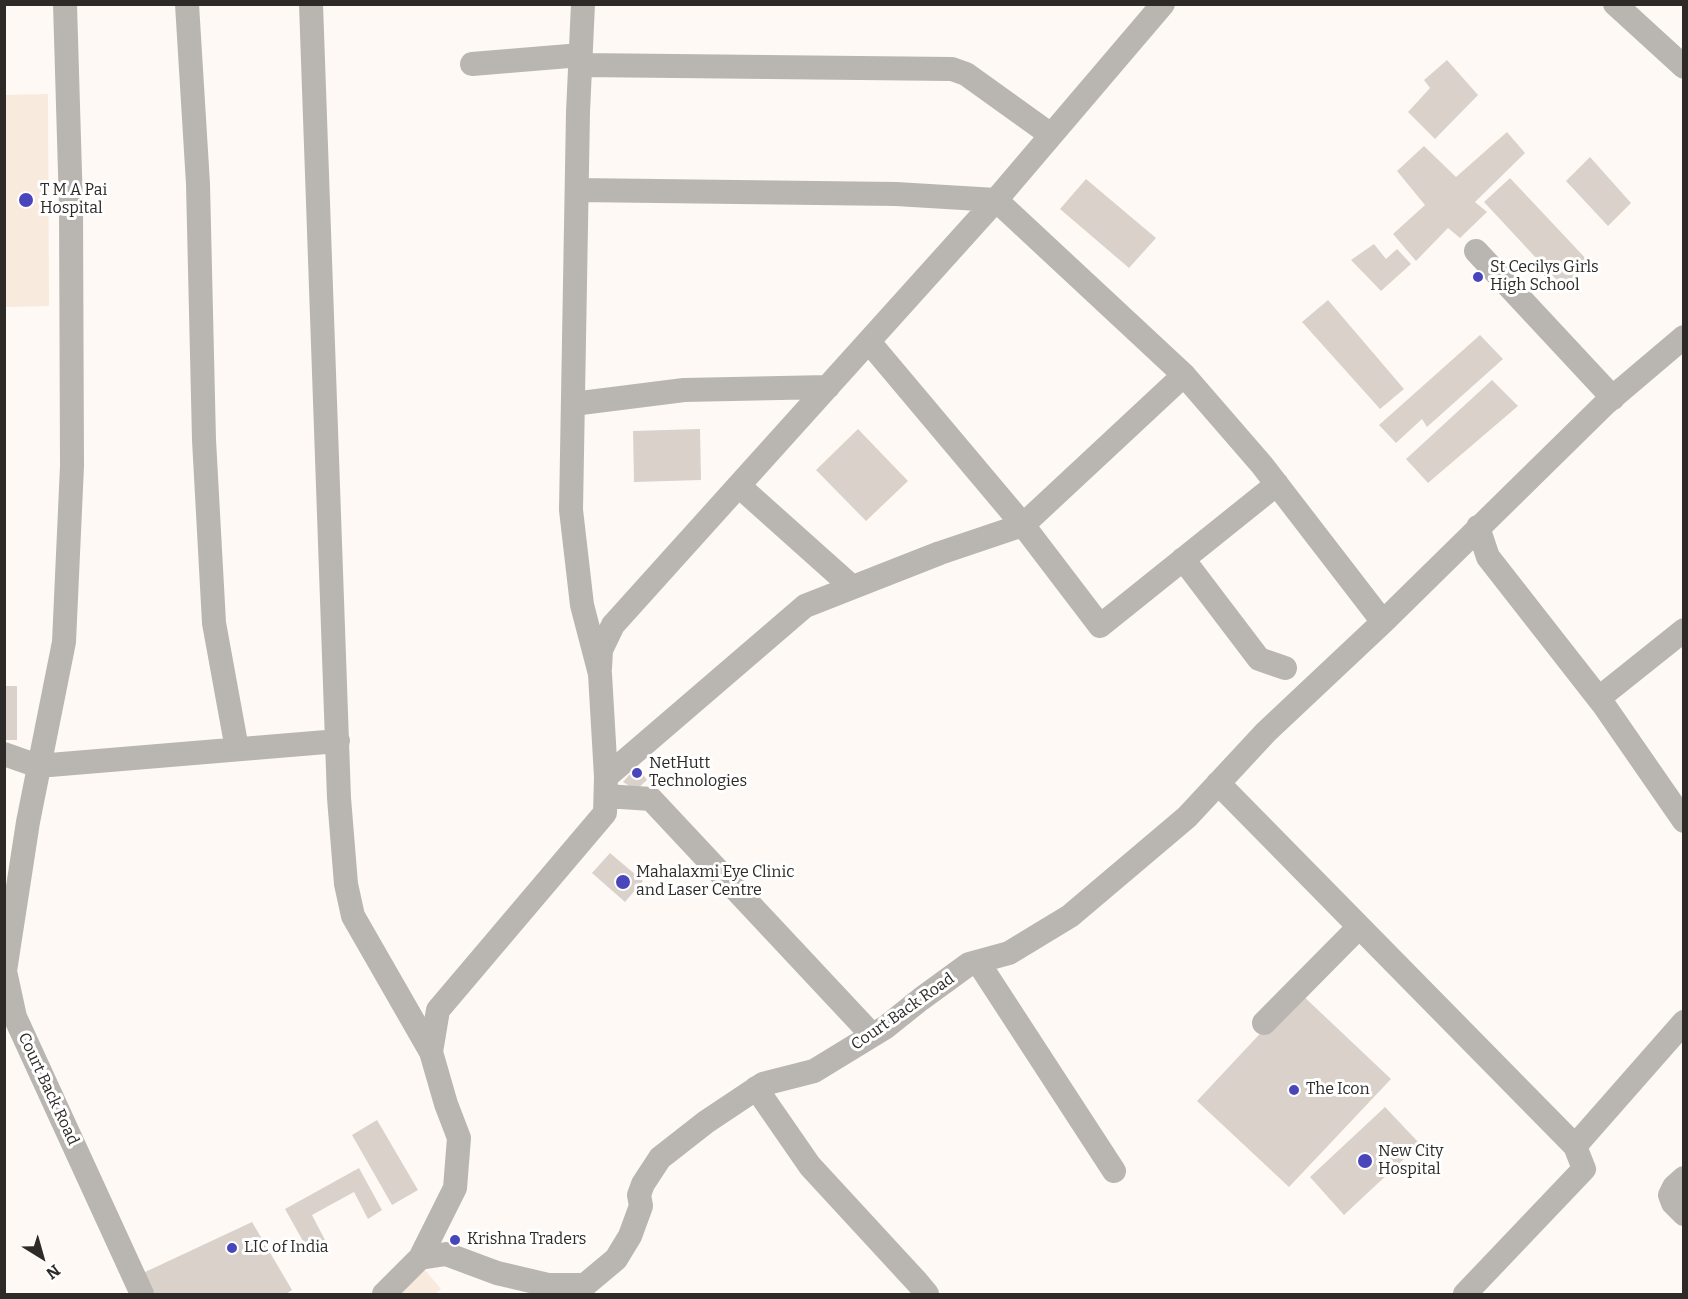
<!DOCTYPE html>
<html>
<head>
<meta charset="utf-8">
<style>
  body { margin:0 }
  #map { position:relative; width:1688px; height:1299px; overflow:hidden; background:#fef9f4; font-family:Bitter,serif }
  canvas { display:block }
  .frame { position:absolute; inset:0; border:6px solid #2d2a27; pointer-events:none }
  .north { position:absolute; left:12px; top:1227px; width:60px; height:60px; -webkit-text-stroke:4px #fff; paint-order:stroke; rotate:143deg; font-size:16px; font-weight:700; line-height:24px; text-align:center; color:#2d2a27 }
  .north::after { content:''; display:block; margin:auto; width:21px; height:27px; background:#2d2a27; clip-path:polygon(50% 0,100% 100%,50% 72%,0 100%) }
</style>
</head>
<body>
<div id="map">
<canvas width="1688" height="1299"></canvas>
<div class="frame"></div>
<div class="north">N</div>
</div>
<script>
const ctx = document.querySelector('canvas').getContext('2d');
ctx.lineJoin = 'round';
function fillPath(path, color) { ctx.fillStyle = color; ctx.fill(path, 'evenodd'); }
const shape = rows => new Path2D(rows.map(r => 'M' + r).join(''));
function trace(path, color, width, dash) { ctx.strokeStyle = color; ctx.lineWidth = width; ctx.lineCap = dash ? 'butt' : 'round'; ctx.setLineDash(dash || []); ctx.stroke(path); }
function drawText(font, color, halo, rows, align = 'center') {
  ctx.font = font + ' Bitter,serif'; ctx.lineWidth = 6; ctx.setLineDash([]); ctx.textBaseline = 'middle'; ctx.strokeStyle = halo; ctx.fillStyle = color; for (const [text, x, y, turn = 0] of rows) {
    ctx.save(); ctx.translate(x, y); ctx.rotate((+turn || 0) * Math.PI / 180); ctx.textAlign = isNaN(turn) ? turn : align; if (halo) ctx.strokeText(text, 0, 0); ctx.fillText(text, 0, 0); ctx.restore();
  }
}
fillPath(shape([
  [48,94,49,306,5,307,5,95],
  [425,1270,441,1289,435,1294,401,1294]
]), '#f8eadc');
fillPath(shape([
  [1447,60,1478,95,1435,139,1408,112,1430,88,1424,80],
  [1507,132,1525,153,1475,202,1487,212,1460,238,1448,228,1416,261,1393,234,1425,205,1397,171,1424,146,1456,177],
  [1590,157,1631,203,1608,226,1566,181],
  [1510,178,1589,262,1564,288,1484,202],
  [1086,179,1156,238,1129,268,1060,209],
  [1374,244,1386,259,1397,249,1411,264,1381,291,1351,260],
  [1328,300,1404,389,1380,409,1302,322],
  [1480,335,1503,359,1427,427,1422,419,1396,443,1379,425],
  [1492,380,1518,406,1428,483,1406,459],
  [700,429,701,480,634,482,633,431],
  [858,429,908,481,866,521,816,470],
  [4,686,17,686,17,740,4,740],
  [637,766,647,780,636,790,623,782],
  [610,853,643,881,625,902,592,873],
  [1299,992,1391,1079,1289,1187,1197,1101],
  [1385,1107,1420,1144,1344,1215,1310,1177],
  [377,1120,418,1190,392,1205,352,1135],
  [359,1168,382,1210,368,1219,354,1192,312,1215,325,1240,308,1250,285,1209],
  [252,1222,292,1290,286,1294,152,1294,143,1273]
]), '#dad2ca');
trace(shape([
  [65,4,71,207,72,466,64,642,28,822,5,971,15,1017,142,1294],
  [187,4,198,184,204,440,214,623,237,749],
  [311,4,339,798,346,884,353,916,431,1052],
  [1615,4,1684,67],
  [472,64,581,55],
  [581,65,952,69,966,74,1051,135],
  [578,190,896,194,996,200,1184,375,1262,465,1383,622],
  [1476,251,1613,398],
  [869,342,1023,525,1100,626,1277,484],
  [573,404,684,390,828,387],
  [739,486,852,587],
  [1478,527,1488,557,1603,704,1684,821],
  [1183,559,1259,659,1285,668],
  [600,668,601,650,613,625,996,200,1163,4],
  [1599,698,1684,630],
  [4,754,38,766,338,741],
  [606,777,805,606,940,553,1023,525,1184,375],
  [1218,783,1575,1146,1584,1169,1465,1294],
  [606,796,651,799,872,1035],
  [978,962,1114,1171],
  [1264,1023,1359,927],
  [756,1088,810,1166,917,1282,927,1294],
  [1575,1146,1684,1022],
  [1684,1178,1674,1187,1670,1195,1673,1203,1684,1214],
  [420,1258,446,1254,497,1273,548,1285,585,1285,616,1259,630,1236,641,1206,639,1195,643,1184,660,1158,706,1122,763,1084,814,1071,886,1027,921,999,969,964,1009,953,1070,916,1187,817,1266,732,1383,622,1606,403,1684,337],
  [384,1294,420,1258,455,1188,459,1138,446,1104,431,1052,438,1010,605,813,606,777,600,674,582,605,571,510,578,112,583,4]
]), '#b9b6b2', 24);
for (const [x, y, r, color] of [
  [26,200,8,"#4946bc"],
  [1478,277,6,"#4946bc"],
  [637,773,6,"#4946bc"],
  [623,882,8,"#4946bc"],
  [1294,1090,6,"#4946bc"],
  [1365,1161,8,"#4946bc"],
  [455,1240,6,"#4946bc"],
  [232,1248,6,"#4946bc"]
]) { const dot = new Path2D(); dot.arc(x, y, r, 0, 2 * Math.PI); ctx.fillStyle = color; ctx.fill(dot); trace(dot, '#fff', 2); }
drawText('16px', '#2d2a27', '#fff', [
  ["T M A Pai",40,191],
  ["Hospital",40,209],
  ["St Cecilys Girls",1490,268],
  ["High School",1490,286],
  ["NetHutt",649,764],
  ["Technologies",649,782],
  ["Mahalaxmi Eye Clinic",636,873],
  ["and Laser Centre",636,891],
  ["The Icon",1306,1090],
  ["New City",1378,1152],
  ["Hospital",1378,1170],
  ["Krishna Traders",467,1240],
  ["LIC of India",244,1248]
], 'left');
drawText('16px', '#2d2a27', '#fff', [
  ["Court Back Road",903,1012,-35],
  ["Court Back Road",48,1089,65]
]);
</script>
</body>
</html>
